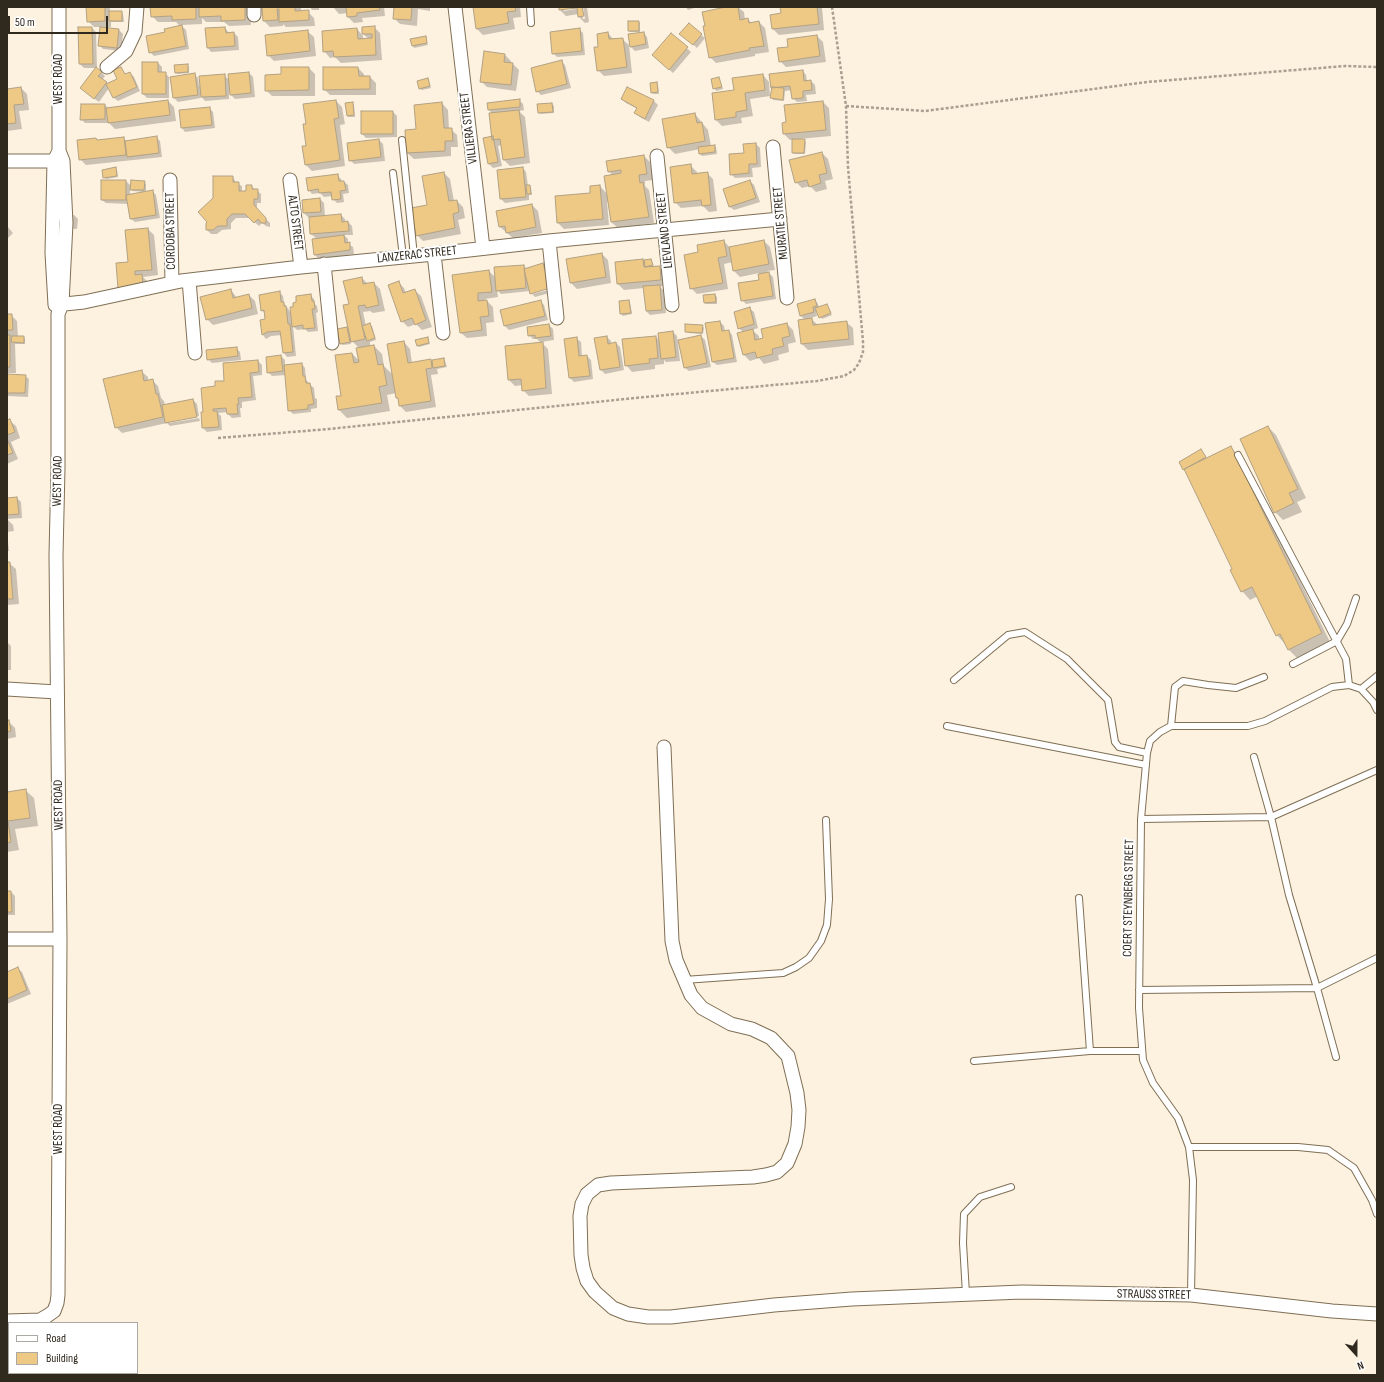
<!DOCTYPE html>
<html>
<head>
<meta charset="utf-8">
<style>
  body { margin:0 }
  #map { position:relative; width:1384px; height:1382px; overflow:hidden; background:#fdf2e0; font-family:"Sofia Sans Condensed",sans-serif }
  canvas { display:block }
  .frame { position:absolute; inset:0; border:8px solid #30291e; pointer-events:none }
  .legend { position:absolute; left:8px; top:1322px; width:130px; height:52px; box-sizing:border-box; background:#fff; border:1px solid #aca9a5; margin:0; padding:5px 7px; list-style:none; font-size:12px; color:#30291e }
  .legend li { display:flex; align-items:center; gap:8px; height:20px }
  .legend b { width:20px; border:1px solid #aca9a5 }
  .north { position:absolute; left:1336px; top:1334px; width:40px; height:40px; -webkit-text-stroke:3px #fff; paint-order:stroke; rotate:159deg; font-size:11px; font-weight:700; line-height:16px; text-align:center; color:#30291e }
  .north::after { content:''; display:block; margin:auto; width:14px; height:18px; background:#30291e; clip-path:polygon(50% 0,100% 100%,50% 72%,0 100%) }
  .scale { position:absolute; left:8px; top:16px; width:100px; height:18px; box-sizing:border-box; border:2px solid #30291e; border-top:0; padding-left:5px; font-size:12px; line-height:14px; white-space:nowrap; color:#30291e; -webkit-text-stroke:3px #fff; paint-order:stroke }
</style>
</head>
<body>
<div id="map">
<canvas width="1384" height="1382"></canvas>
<div class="frame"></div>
<ul class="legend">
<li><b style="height:5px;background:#fff"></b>Road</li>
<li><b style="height:11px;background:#eec885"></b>Building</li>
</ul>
<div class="north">N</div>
<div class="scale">50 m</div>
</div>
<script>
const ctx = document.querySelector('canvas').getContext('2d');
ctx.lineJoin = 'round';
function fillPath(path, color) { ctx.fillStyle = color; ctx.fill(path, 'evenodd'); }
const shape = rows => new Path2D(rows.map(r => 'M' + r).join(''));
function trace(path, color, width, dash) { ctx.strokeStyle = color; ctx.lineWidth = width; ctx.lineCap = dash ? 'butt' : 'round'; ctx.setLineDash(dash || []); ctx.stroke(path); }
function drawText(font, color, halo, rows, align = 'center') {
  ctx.font = font + ' "Sofia Sans Condensed",sans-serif'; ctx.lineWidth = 4; ctx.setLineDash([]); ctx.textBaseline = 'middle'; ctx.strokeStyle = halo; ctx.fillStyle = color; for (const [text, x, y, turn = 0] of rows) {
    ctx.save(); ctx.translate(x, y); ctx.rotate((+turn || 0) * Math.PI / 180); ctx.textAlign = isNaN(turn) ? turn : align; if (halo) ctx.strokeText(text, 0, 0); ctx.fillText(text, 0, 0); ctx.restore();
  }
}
fillPath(shape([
  [87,7,110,7,110,12,122,12,123,14,124,22,111,22,111,27,103,27,103,28,119,30,123,34,121,51,103,49,99,45,101,27,94,27,88,21],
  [151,7,250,7,251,25,229,26,224,22,206,22,202,18,202,24,181,25,186,30,189,49,154,56,150,52,166,33,181,27,176,22,158,22,152,16],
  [263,7,301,7,301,12,308,12,314,18,315,26,286,27,283,24,283,26,270,27,264,21],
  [310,7,319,7,319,10,312,10],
  [333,7,384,7,385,16,362,18,363,22,354,23,348,17,348,13,339,14],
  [395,7,430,7,430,11,418,9,417,26,400,24,394,18],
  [474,7,520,7,521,17,513,18,515,29,483,35,477,29],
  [560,7,576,7,564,9,564,11,581,8,583,19,585,19,583,7,587,7,589,22,585,23,579,17,579,14,566,16,560,10],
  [686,7,697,7,688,10],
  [732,7,738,7,744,12,745,20,748,19,752,24,759,22,765,28,769,52,755,54,755,56,716,63,710,57,706,27],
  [781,7,821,7,822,8,824,30,779,35,773,29,782,14],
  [639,22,640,23,640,33,644,33,647,37,649,48,635,51,631,47,640,32,630,32,629,31],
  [374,27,380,33,382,60,341,63,335,57,330,58,324,51,357,29,363,36,363,40,369,39,363,34],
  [92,28,96,32,97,68,84,68,80,64],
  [225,28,229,33,234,33,238,37,239,50,211,52,208,48],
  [579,29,583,33,585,55,557,57,553,53],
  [307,31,314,37,316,56,274,61,268,55],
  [608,33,614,40,622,39,629,45,632,73,604,76,598,70,599,47],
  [671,34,691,52,673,73,657,59],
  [701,35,705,38,697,48,685,37],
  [817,36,823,42,826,62,786,67,780,61,789,47],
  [425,37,428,45,414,48,413,46,411,40],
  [485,52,505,55,511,61,511,64,513,64,519,70,516,91,487,87,481,81],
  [561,61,565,65,571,88,541,95,537,91],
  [158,63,162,67,162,73,165,73,169,77,169,98,147,98,143,94],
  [187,65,189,67,189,73,177,74,176,72],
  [121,68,126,75,130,73,134,77,140,91,118,101,114,98,109,88,99,102,85,92,101,72,105,76,102,80,108,84,118,79],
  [309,68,315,74,315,96,272,96,266,90,282,75],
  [358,68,364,74,364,77,370,77,376,83,376,95,330,95,324,89],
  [803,71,806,75,807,81,811,81,815,85,816,94,806,95,807,101,797,102,793,98,792,90,785,91,784,101,773,100,772,98,773,88],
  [249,73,253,77,255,97,235,99,231,95,231,89,229,90,229,99,205,101,200,95,201,98,178,102,174,98,171,78,194,74,198,78,199,86,224,75,230,81],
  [763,75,769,82,770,96,750,99,753,116,741,118,742,123,722,126,716,120,735,91],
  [719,78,723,89,716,91,712,80],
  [428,79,431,88,422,90,420,89],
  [657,83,658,85,659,94,654,94,652,93],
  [21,88,27,94,29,110,19,111,22,129,7,131,7,90],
  [628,88,654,101,658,105,649,122,640,117,636,113,638,109,626,103,622,99],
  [519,100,523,104,524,110,519,111,525,117,530,163,510,166,504,160,502,145,498,146,502,166,493,168,489,164,484,139,492,137,493,114,489,110],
  [168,101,174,107,176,121,115,129,109,123,85,123,81,119,105,105,108,108],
  [336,101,342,107,345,124,340,125,345,166,312,171,306,165,307,147],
  [823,102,829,108,831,136,799,139,799,140,804,140,806,142,805,154,794,154,793,152,793,139,790,140,784,134],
  [352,103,354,105,355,117,349,117,347,116],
  [442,103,448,110,449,129,451,129,457,135,458,147,451,147,451,156,414,159,407,153,417,130],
  [552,104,554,106,554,113,540,114,539,113],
  [209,108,213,112,215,128,185,132,182,128],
  [393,112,397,116,397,137,366,138,362,134],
  [695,114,708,130,711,146,714,146,716,147,717,154,702,156,700,154,700,149,675,154,668,147],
  [156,137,160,141,162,157,86,165,80,159,96,139,98,141,123,138,126,141],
  [379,140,383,144,385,161,354,164,350,160],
  [756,144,760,148,761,167,752,168,753,177,735,178,731,174,745,154],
  [822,153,828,159,833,179,825,181,827,189,816,192,810,186,802,188,796,182],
  [644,156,650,162,653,180,645,181,645,186,649,190,654,223,618,228,611,222,609,202,607,202,609,225,564,229,558,223,600,186,607,194,613,176,609,171],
  [691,166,697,172,697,174,707,173,713,179,717,211,709,212,703,206,681,208,675,202],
  [116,168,117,170,118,177,106,179,104,177],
  [523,168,526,172,528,186,531,188,532,195,529,195,529,200,505,203,501,199,498,171],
  [444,173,450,179,454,201,457,201,463,207,465,218,458,220,461,234,423,241,417,235,429,205],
  [337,175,341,179,342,182,344,182,348,185,349,193,343,194,344,202,337,203,333,199,332,196,324,197,320,193,312,194,309,190],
  [233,177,236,183,242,186,242,192,247,192,251,186,261,194,261,203,257,203,257,210,270,223,270,227,266,226,262,223,259,226,250,218,236,218,231,223,231,229,222,230,217,234,211,234,207,230,214,198],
  [126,181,131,186,144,182,146,184,146,193,152,191,156,195,160,218,135,222,131,219,128,204,106,203,102,200],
  [130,188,133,191,145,192,130,195],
  [750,181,754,185,760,202,734,210,730,207],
  [320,199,324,203,325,217,341,215,345,219,345,222,348,222,352,226,353,235,344,235,348,239,348,244,353,247,354,254,319,259,315,255,317,239,311,234,310,217,308,217,304,213],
  [532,205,538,211,542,233,513,238,500,227],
  [58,214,74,215,78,219,77,229,61,228,57,224],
  [7,226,13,233,7,239],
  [148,229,154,235,158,275,143,277,148,282,148,293,125,295,129,263],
  [724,241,730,248,764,241,770,247,775,270,767,271,773,277,776,299,746,304,742,300,760,281,759,273,740,277,734,271,733,262,724,264,728,289,697,294,691,288,699,253],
  [602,254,608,260,611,283,577,289,571,283],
  [643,260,651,260,654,267,659,267,665,273,667,286,660,286,663,290,666,313,650,315,646,311,644,288,624,290,618,284],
  [543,264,547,268,551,287,532,292,532,294,552,289,553,292,535,297,531,293,530,291,501,294,497,290,498,297,485,299,493,307,494,322,486,323,487,336,467,338,460,332,453,276,489,271,496,278,524,266,527,269],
  [362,278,368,284,374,283,380,289,385,311,373,313,370,311,363,312,366,326,370,325,372,326,376,340,370,342,370,346,374,346,382,354,384,366,393,375,404,342,410,349,412,363,444,359,445,361,447,367,437,369,438,374,431,375,436,407,406,412,400,406,396,393,387,395,390,411,347,418,339,410,352,354,360,361,359,348,351,340,351,344,343,345,341,344,347,328,350,331,350,305],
  [398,282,404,288,406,293,414,290,421,296,432,327,422,330,416,324,408,327,402,321],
  [231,290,237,298,249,295,255,301,258,314,213,325,207,319],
  [279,292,283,296,284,303,291,313,294,308,311,296,314,299,315,304,317,306,318,312,316,313,318,331,308,332,305,329,297,330,293,326,296,356,287,357,284,353,282,335,271,336,266,339,263,335,261,321,266,320,265,314,262,310],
  [715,295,717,297,717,304,706,304,705,303],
  [815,300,818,304,819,308,828,307,832,315,822,319,817,310,816,310,817,316,810,318,818,325,846,322,853,328,854,345,808,350,802,344,805,320,801,316],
  [540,301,544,305,548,320,509,330,505,326,501,311],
  [629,301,630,302,632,314,623,316,621,314,620,302],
  [750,309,754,312,758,328,752,330,759,336,759,340,764,338,787,324,793,330,796,342,788,344,789,352,778,355,779,360,764,364,759,358,750,361,743,354,743,332,739,328],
  [7,315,11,315,17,321,18,337,23,337,25,338,25,344,15,344,16,373,7,373],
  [720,322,724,326,725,331,729,331,732,335,737,362,717,365,713,362],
  [549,325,553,329,554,340,541,342,548,349,552,394,529,396,523,390,523,385,515,386,509,380,541,343,537,339,533,339,529,335],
  [702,326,704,328,703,334,688,333,686,331],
  [673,332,677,336,680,361,666,362,664,360,664,364,655,365,655,369,632,372,626,365,656,337,660,341],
  [701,336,705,340,711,367,689,371,685,368],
  [607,337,611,341,611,344,616,343,620,347,624,370,605,374,601,370],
  [428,339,430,344,419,347,417,345],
  [577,339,581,342,582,357,587,356,591,360,593,379,574,382,570,378],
  [236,348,240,352,241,360,212,363,208,359],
  [281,356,285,360,285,366,302,364,305,368,306,379,309,384,314,388,315,398,317,399,317,408,311,409,311,412,293,414,289,410,286,375,272,376,268,372],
  [258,361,262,365,262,375,253,376,256,400,242,402,242,408,240,408,241,417,232,418,228,414,228,412,218,413,221,416,222,430,207,432,203,428,202,413,204,413,217,387],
  [141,371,148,377,148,381,152,380,158,386,161,398,164,401,165,406,193,400,197,404,199,416,169,421,169,423,199,418,200,421,170,426,167,423,122,433,116,427],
  [7,375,25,376,29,379,28,397,7,396],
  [9,420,16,426,20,438,11,442,18,459,7,464,7,421],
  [1268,427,1276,435,1306,498,1297,502,1302,512,1283,520,1275,512],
  [1231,448,1239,456,1330,642,1297,658,1289,650,1285,644,1277,635,1258,596,1250,600,1242,591,1234,569,1186,471,1184,469,1201,450,1207,459],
  [17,498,21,502,22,518,7,519,7,499],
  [7,519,13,525,14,531,7,532,9,551,7,551],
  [7,563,9,563,16,569,19,604,7,605],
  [7,642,11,646,11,670,7,670],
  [7,722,9,722,15,728,16,737,7,739],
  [25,790,34,798,38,826,15,829,19,850,7,852,7,793],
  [7,892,11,892,15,896,15,915,7,915],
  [18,969,22,972,31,994,7,1004,7,971,7,973]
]), '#0003');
const building = shape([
  [86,7,105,7,105,21,87,22,86,7],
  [150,7,196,7,196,19,172,20,172,16,151,17,150,7],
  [199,7,245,7,245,20,221,21,221,16,199,17,199,7],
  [262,7,295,7,295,11,309,10,309,20,279,22,279,9,277,9,278,20,263,21,262,7],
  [346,7,379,7,380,10,357,13,357,16,347,17,346,7],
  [394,7,412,7,411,20,393,19,394,7],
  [473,7,515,7,516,11,507,12,509,23,476,29,473,7],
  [559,7,582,7,584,16,578,17,577,8,559,10,559,7],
  [726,7,738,7,740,20,748,18,749,23,759,21,764,46,749,48,750,50,709,58,703,26,705,26,702,12,726,7],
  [780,7,817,7,819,24,772,29,770,15,781,13,780,7],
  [109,11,122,11,122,21,109,21,109,11],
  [628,21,639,21,639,31,628,31,628,21],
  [689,23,702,34,693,45,679,34,689,23],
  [182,25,186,46,149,53,146,36,165,32,164,29,182,25],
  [375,26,376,55,334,57,333,51,323,52,322,31,357,28,358,39,372,38,372,34,362,34,362,27,375,26],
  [78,27,92,27,93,64,79,64,78,27],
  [100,27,119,29,117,48,98,46,100,27],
  [225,27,226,33,234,32,235,46,207,48,205,28,225,27],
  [580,28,582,51,552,54,550,32,580,28],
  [308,30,310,51,267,56,265,35,308,30],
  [608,32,609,39,623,38,627,67,597,71,594,47,598,47,597,34,608,32],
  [644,32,646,44,630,47,628,34,644,32],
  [671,33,688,47,669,70,652,55,671,33],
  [817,35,820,56,779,62,777,48,788,47,787,39,817,35],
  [426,36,427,43,412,46,410,39,426,36],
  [484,51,505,54,504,62,513,63,511,85,480,82,484,51],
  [562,60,567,84,536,92,531,68,562,60],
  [142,62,158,62,158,72,166,72,166,94,142,94,142,62],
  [188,64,188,72,175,73,174,65,188,64],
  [96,67,102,72,98,76,107,82,94,99,80,88,96,67],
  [121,67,125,74,130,72,137,87,113,98,106,84,117,79,113,70,121,67],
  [281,67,309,67,309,90,265,91,265,75,281,74,281,67],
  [323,67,358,67,359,76,370,76,370,89,323,90,323,67],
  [803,70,804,81,811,80,812,90,803,91,803,98,792,99,790,86,771,88,769,74,803,70],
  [249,72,251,93,230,95,228,74,249,72],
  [195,73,198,95,173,98,170,77,195,73],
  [225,74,226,96,201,97,199,76,225,74],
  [763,74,765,90,745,93,747,110,736,112,736,117,715,120,712,93,734,90,732,78,763,74],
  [719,77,722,87,713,89,711,79,719,77],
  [428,78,430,86,419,89,417,81,428,78],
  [657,82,658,92,651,93,650,83,657,82],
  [21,87,24,104,14,105,16,123,7,124,7,89,21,87],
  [627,87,654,100,645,119,634,113,637,108,621,99,627,87],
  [772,87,784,88,783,100,770,98,772,87],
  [520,99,520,107,488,110,487,103,520,99],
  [168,100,170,115,108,123,106,108,168,100],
  [336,100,339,118,334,119,340,160,305,165,302,146,306,146,303,124,306,124,303,104,336,100],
  [823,101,826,130,783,134,782,123,786,122,784,105,823,101],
  [353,102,354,115,347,116,345,103,353,102],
  [442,102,444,128,452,128,453,141,445,141,445,151,406,153,405,130,416,129,414,105,442,102],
  [552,103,553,112,538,113,537,104,552,103],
  [81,104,105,104,105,119,80,120,81,104],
  [210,107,212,125,181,128,179,110,210,107],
  [519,110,525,157,503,160,500,139,492,140,489,113,519,110],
  [361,111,393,111,393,134,361,134,361,111],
  [695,113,697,123,702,122,705,141,667,148,662,119,695,113],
  [157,136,159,153,127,157,125,141,157,136],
  [493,136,498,162,488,164,483,138,493,136],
  [124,137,126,155,79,160,77,140,96,138,97,140,124,137],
  [379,139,381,157,349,161,347,143,379,139],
  [792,139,805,139,804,153,792,153,792,139],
  [756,143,757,164,749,164,749,173,730,175,729,154,744,153,743,144,756,143],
  [715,145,715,152,699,154,698,147,715,145],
  [822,152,827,173,819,175,821,183,809,187,807,180,795,183,789,160,822,152],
  [644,155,647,174,639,175,640,183,643,182,649,217,611,222,604,176,621,173,621,170,608,172,606,161,644,155],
  [691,164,692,174,708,172,711,205,702,206,701,200,674,203,670,167,691,164],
  [116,167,117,176,103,178,102,170,116,167],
  [523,167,526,197,500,199,497,170,523,167],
  [444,172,449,201,457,200,459,212,453,214,455,228,416,236,411,208,427,205,422,176,444,172],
  [338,174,339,181,344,181,346,190,340,191,341,199,332,200,331,192,319,193,318,189,308,191,306,178,338,174],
  [213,176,233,176,233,182,239,182,239,191,246,191,246,185,252,185,252,189,258,189,258,199,254,199,254,205,266,218,266,223,261,223,258,219,254,223,245,214,232,214,227,219,227,226,218,226,213,230,206,230,206,223,207,222,198,212,213,198,213,176],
  [101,180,126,180,126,200,101,200,101,180],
  [131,180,145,181,144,190,130,190,131,180],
  [750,180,756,198,729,207,723,189,750,180],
  [526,185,530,185,531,194,527,194,526,185],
  [600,185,603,219,557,223,555,196,590,193,590,186,600,185],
  [153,190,156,215,130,219,126,195,153,190],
  [320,198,321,212,303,213,302,200,320,198],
  [532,204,536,227,506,233,505,226,499,227,496,211,532,204],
  [341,214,342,222,348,221,349,231,310,234,309,217,341,214],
  [148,228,152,270,135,271,135,275,142,274,143,287,118,289,116,263,128,262,125,230,148,228],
  [344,235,345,243,350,242,350,250,314,255,312,239,344,235],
  [724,240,727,256,718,258,723,283,690,289,684,255,698,252,697,245,724,240],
  [764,240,769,264,733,271,729,247,764,240],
  [602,253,606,277,570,283,566,259,602,253],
  [643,259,644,267,660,266,661,280,617,284,615,262,643,259],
  [651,259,653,265,645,267,644,260,651,259],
  [543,263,550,288,530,294,524,269,543,263],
  [524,265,526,288,496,291,494,267,524,265],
  [489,270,492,292,478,293,478,301,487,300,489,316,480,317,482,330,460,333,452,275,489,270],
  [769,272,773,296,741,301,738,283,759,280,758,274,769,272],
  [362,277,363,284,374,282,379,305,366,308,365,305,358,306,365,339,351,342,343,305,349,304,343,281,362,277],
  [399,281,403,293,415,289,426,320,415,325,412,318,401,322,388,285,399,281],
  [660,285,662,310,646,311,643,286,660,285],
  [231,289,233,298,249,294,252,308,206,320,200,297,231,289],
  [280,291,281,302,284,302,284,306,286,306,288,324,290,324,293,352,283,353,280,331,267,332,262,335,260,320,265,319,264,310,261,311,259,295,280,291],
  [311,294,312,301,314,301,315,309,312,309,315,328,303,329,303,325,292,327,290,307,293,307,293,303,296,302,296,296,311,294],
  [715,294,716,302,704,303,703,295,715,294],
  [815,299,817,306,813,307,814,312,800,316,797,304,815,299],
  [541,300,545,316,504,326,500,310,541,300],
  [629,300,631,313,620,314,619,301,629,300],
  [827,304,831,313,819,318,815,308,827,304],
  [750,307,754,324,738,329,734,312,750,307],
  [7,314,12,314,13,330,7,330,7,314],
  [812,318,813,325,847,321,849,339,801,344,798,320,812,318],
  [720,321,722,331,729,330,734,358,712,362,705,323,720,321],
  [370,323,375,338,367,341,362,326,370,323],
  [787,323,790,336,782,338,784,346,772,349,773,354,757,358,755,352,743,355,737,333,753,329,755,340,763,338,761,329,787,323],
  [549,324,551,336,535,338,535,335,528,336,527,327,549,324],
  [685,324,703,325,702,333,685,332,685,324],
  [347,327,350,342,340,344,337,329,347,327],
  [673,331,676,357,661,359,658,333,673,331],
  [7,335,10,335,10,367,7,367,7,335],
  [701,335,707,363,684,368,678,340,701,335],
  [12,336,24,336,24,343,11,342,12,336],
  [607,336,608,344,616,342,620,367,600,370,594,338,607,336],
  [656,336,658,358,649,359,650,363,625,366,622,339,656,336],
  [428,337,429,343,417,346,415,340,428,337],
  [577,337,579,356,587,355,590,376,569,378,564,339,577,337],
  [404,341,408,363,431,359,432,368,426,369,431,401,399,406,398,398,396,398,387,344,404,341],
  [543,342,546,388,522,391,521,379,508,380,505,346,543,342],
  [374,345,378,365,383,364,387,385,379,387,382,403,338,410,336,396,341,396,335,355,352,353,354,363,359,362,356,348,374,345],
  [237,347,238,356,207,360,206,350,237,347],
  [281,355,283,371,267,373,266,357,281,355],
  [444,358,445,366,433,368,432,360,444,358],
  [258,360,259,372,250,373,252,397,238,398,239,404,237,404,238,414,227,414,226,408,213,409,213,411,217,411,219,427,202,428,201,412,203,412,201,388,215,386,215,381,224,381,223,363,258,360],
  [302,363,303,376,305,376,306,383,310,383,314,404,308,405,308,409,288,411,284,365,302,363],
  [142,370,144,381,153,379,156,394,158,394,163,417,115,428,103,379,142,370],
  [7,374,26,375,25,393,7,393,7,374],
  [193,399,197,417,165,423,162,405,193,399],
  [10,419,15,432,7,435,7,420,10,419],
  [1268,426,1298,489,1289,493,1294,503,1274,513,1240,439,1268,426],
  [7,439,13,453,7,455,7,439],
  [1231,446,1322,633,1288,650,1280,634,1276,636,1252,587,1241,592,1230,570,1232,569,1184,469,1231,446],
  [1201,449,1206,457,1183,470,1179,462,1201,449],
  [17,497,19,514,7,515,7,498,17,497],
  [7,562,10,562,13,599,7,599,7,562],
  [9,720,11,731,7,732,7,721,9,720],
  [26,789,30,818,8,821,11,842,7,843,7,792,26,789],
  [7,891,11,891,12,912,7,912,7,891],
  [18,967,27,990,7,999,7,972,18,967]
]);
fillPath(building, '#eec885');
trace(building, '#b2a184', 1);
const service = shape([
  [530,7,531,23],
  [402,140,414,256],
  [393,173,403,257],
  [1238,455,1346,659,1349,685],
  [1293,664,1337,641,1347,624,1356,598],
  [954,680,1008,635,1025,632,1067,659,1108,700,1115,742,1119,747,1147,753],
  [1361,689,1377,676],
  [947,726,1146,765],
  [1171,726,1175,687,1183,681,1208,685,1236,688,1264,677],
  [1254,757,1271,817,1289,895,1317,988,1336,1057],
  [1141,819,1271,817,1377,770],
  [1079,898,1090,1051],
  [684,980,783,973,796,967,809,958,821,941,827,925,829,899,826,820],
  [1139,990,1317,988,1377,958],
  [974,1061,1090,1051,1142,1051],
  [1189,1147,1298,1147,1328,1150,1354,1168,1372,1200,1377,1214],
  [966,1294,963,1243,964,1214,980,1197,1011,1187],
  [1191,1295,1193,1180,1189,1147,1178,1118,1153,1083,1143,1060,1139,1008,1141,819,1147,753,1150,741,1160,732,1171,726,1248,726,1265,721,1332,687,1349,685,1361,689,1373,702,1377,710]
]);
const minor = shape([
  [254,7,254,15],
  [455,7,483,248],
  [107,67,126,51,135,32,137,7],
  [773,147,787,298],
  [657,156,672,305],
  [7,161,61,161],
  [170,180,172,283],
  [290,180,301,267],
  [549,241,557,318],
  [434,254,443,333],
  [324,264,332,343],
  [189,280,195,353],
  [55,305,84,302,181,281,301,267,434,254,549,241,780,219],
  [55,305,52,253,54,161,59,151],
  [7,689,57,692],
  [664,747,672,941,676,960,691,995,702,1008,731,1024,752,1029,771,1038,788,1056,797,1093,799,1110,798,1127,795,1144,787,1163,777,1172,766,1175,753,1177,611,1183,598,1185,587,1194,582,1204,580,1216,581,1255,583,1268,587,1281,595,1292,613,1308,628,1314,648,1317,671,1317,774,1305,852,1299,1022,1292,1191,1295,1332,1311,1377,1314],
  [7,939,60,939],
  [7,1321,40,1320,47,1316,54,1311,57,1303,58,1295,60,939,56,555,58,468,58,314,62,304,66,223,63,161,59,151,59,7]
]);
trace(service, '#7f6f54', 8);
trace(minor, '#7f6f54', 15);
trace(shape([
  [846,106,925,111,1147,82,1345,66,1377,67],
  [218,438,329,429,645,397,817,381,844,376,854,370,859,363,863,352,863,342,848,167,846,106,832,7]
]), '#a89f90', 2.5, [3, 2]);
trace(service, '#fff', 6);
trace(minor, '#fff', 13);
drawText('13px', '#30291e', '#fff', [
  ["WEST ROAD",59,79,-90],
  ["VILLIERA STREET",469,128,-97],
  ["ALTO STREET",295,223,83],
  ["MURATIE STREET",781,223,-95],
  ["LIEVLAND STREET",665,230,-96],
  ["CORDOBA STREET",171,231,-91],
  ["LANZERAC STREET",417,255,-6],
  ["WEST ROAD",58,481,-89],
  ["WEST ROAD",59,805,-91],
  ["COERT STEYNBERG STREET",1129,898,-89],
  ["WEST ROAD",59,1129,-90],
  ["STRAUSS STREET",1154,1295,1]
]);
</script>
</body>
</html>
